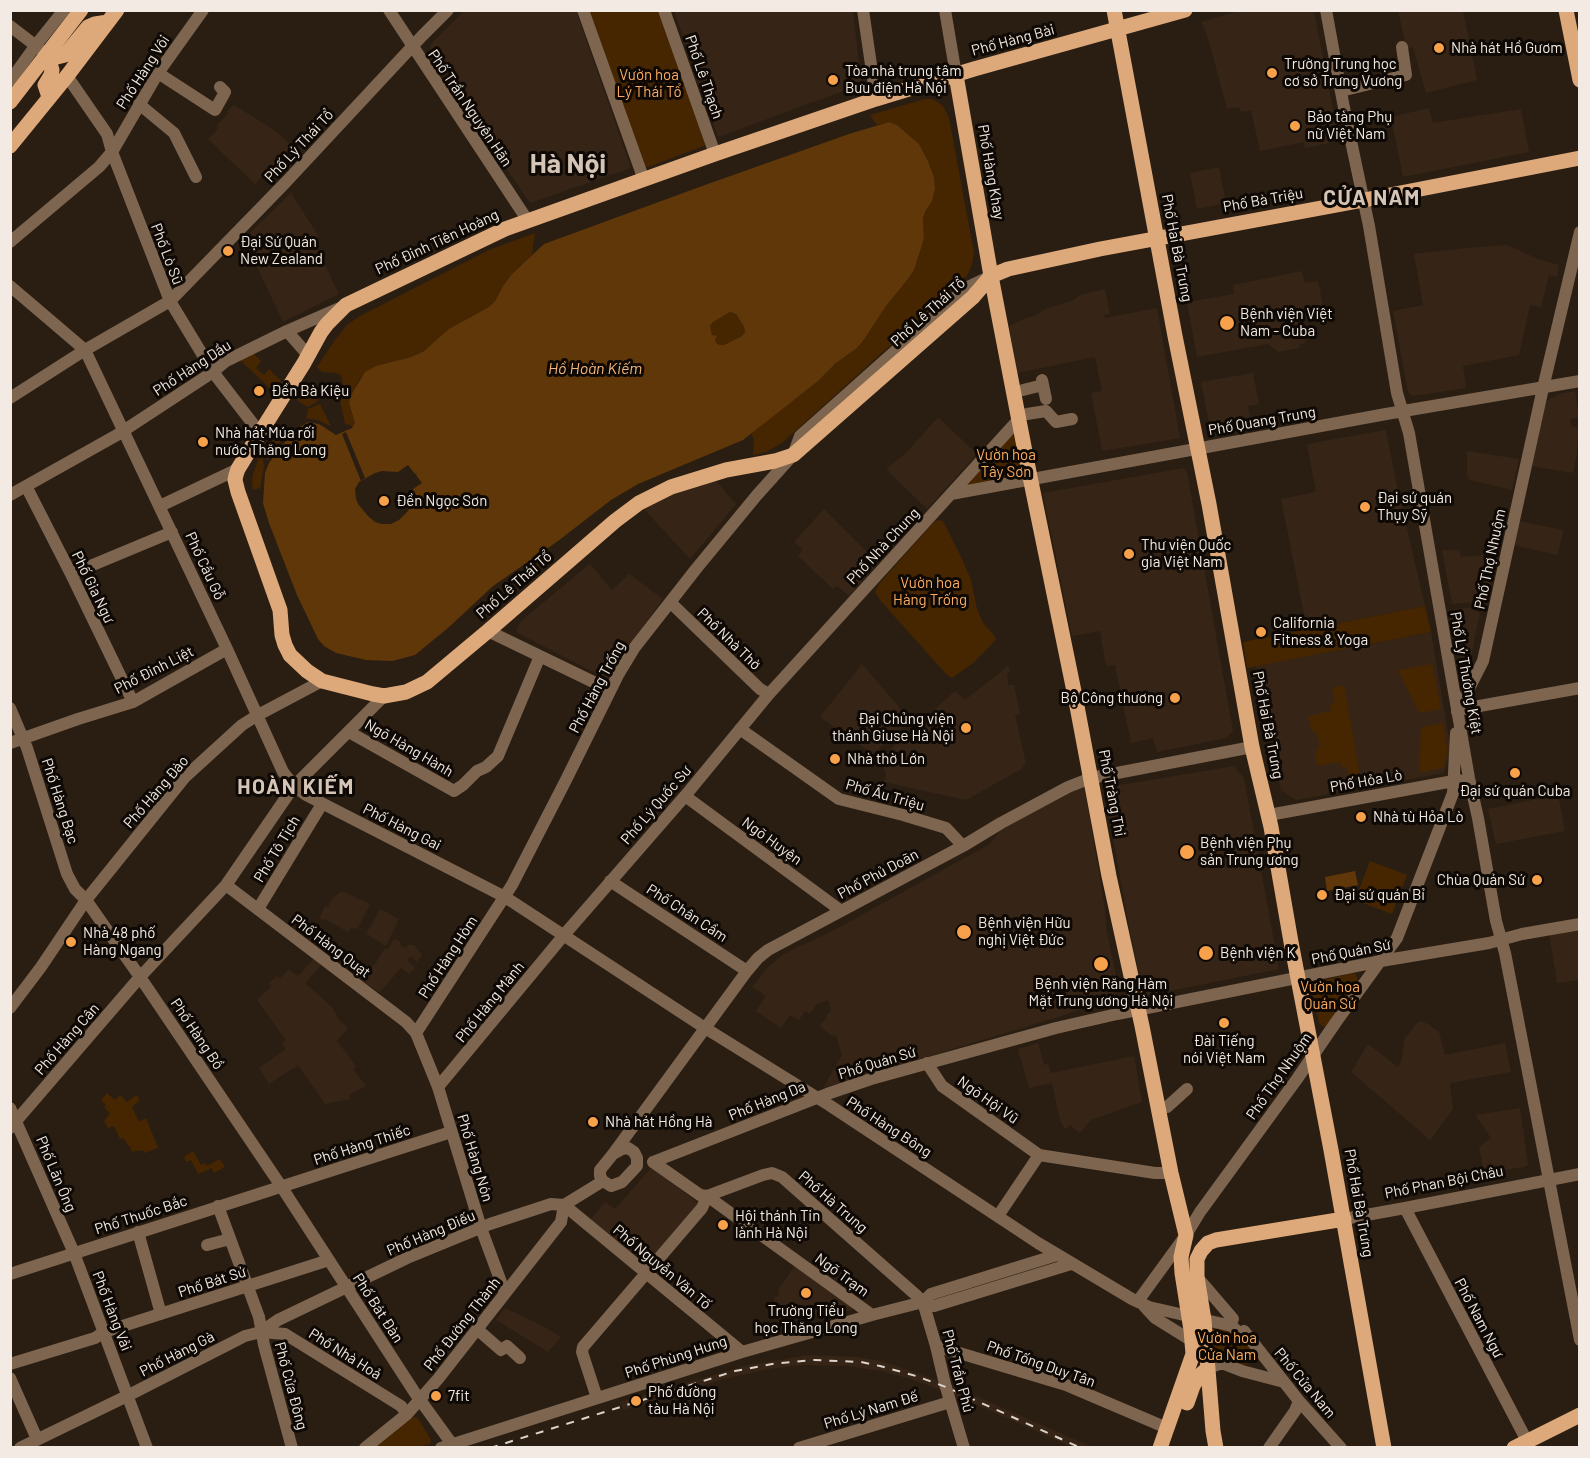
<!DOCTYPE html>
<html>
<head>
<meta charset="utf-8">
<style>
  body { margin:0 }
  #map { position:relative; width:1590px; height:1458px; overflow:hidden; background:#2a1e13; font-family:Barlow,sans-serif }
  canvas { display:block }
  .frame { position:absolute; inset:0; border:12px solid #f2eae3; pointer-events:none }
</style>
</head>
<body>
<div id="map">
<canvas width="1590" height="1458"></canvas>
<div class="frame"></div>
</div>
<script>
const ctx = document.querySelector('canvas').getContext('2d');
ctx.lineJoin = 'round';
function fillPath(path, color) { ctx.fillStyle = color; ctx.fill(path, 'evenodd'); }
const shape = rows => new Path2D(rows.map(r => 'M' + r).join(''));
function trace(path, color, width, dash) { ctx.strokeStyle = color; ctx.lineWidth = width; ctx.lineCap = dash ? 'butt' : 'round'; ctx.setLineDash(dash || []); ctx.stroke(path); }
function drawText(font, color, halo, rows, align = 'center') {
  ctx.font = font + ' Barlow,sans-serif'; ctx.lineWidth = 6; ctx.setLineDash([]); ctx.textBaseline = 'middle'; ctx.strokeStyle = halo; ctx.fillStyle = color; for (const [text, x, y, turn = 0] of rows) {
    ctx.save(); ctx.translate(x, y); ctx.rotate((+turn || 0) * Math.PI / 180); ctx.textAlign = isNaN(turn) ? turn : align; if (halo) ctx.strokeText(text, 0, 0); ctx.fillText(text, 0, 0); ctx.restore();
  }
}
fillPath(shape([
  [464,11,576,11,631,168,530,203,430,56,431,44],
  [674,11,853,11,861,81,857,86,718,137],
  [1239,11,1314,11,1339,141,1305,148,1304,142,1260,151,1251,110,1241,112,1239,107,1227,109,1208,38,1201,22],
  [1398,11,1463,11,1477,80,1426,93,1413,47,1407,49],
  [234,105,277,132,292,146,255,184,208,139,218,129,216,126,229,113,227,111],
  [1429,108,1433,123,1521,109,1529,152,1403,177,1391,117],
  [1219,167,1226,203,1197,209,1190,173],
  [291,193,319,237,314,243,339,294,283,322,252,256,253,254,244,239],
  [1507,245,1538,259,1559,265,1557,277,1549,275,1541,307,1530,305,1519,355,1463,366,1466,388,1413,396,1408,392,1393,311,1423,305,1414,254,1465,248],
  [1302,271,1305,283,1318,281,1325,317,1302,321,1306,343,1299,344,1300,348,1277,352,1276,350,1268,344,1197,357,1187,302,1234,294,1233,285],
  [1105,289,1110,314,1104,315,1105,318,1157,308,1180,438,1102,451,1091,393,1102,391,1095,357,1017,373,1009,326,1026,318,1037,315,1043,310,1074,300,1080,295],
  [1253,373,1259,404,1248,406,1251,424,1215,431,1210,427,1201,382],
  [1575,391,1579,417,1570,419,1571,426,1578,428,1577,452,1573,473,1531,466,1545,402,1559,394],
  [938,417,977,454,927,509,886,469,907,452],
  [1386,430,1395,477,1425,606,1307,629,1281,499,1316,492,1307,444],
  [1467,451,1519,459,1512,490,1470,480,1467,475],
  [1184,468,1187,472,1233,731,1226,738,1157,752,1153,738,1131,743,1115,665,1106,666,1100,631,1072,636,1043,493],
  [706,482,717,482,736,504,690,559,642,507,674,492],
  [824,509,878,563,849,596,837,586,833,589,798,556,803,549,794,542],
  [1518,521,1563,530,1558,555,1513,545],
  [1442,550,1459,550,1461,557,1494,554,1487,601,1452,604],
  [590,564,612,590,629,574,663,599,629,646,609,680,516,632,521,621],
  [1469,608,1480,613,1471,656,1465,659,1460,655,1454,609],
  [1431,632,1451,751,1444,773,1296,800,1281,790,1256,666],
  [862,664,910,720,873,754,820,717],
  [1008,666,1010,672,1007,674,1008,685,1014,685,1020,714,1015,715,1026,764,1023,765,1023,768,966,800,884,782,886,773,879,760,955,691,965,700],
  [1234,766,1244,778,1279,969,1144,996,1131,937,1105,794,1114,786],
  [1084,783,1105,910,1106,926,1118,987,1111,998,1062,1016,823,1088,842,1055,836,1035,832,1036,819,1026,827,1017,826,1016,831,1011,828,1000,817,1004,810,1014,805,1011,799,1020,790,1015,781,1028,756,1011,766,996,752,987,769,966,784,954,838,928,990,844,1002,828],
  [1558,795,1565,831,1496,844,1488,809],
  [342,891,370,904,357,929,351,928,348,932,325,919,322,920,320,917,325,906,328,907,332,899],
  [380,909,399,919,386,946,366,934],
  [1579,928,1579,980,1557,983,1549,933],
  [394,939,401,942,400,945,406,948,408,945,414,945,422,955,417,962,411,957,408,958,408,961,415,968,409,974,401,968,380,992,379,992,362,981,371,969,370,967,371,966,373,966,377,961,385,948,388,949],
  [314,959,321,965,305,983,332,1007,339,1020,348,1028,337,1041,356,1066,353,1069,366,1086,349,1095,350,1099,325,1104,298,1065,269,1084,259,1068,286,1049,282,1043,286,1040,257,1000,271,987,269,983,277,976,280,978,289,969,298,976],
  [1419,1021,1428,1024,1439,1032,1445,1055,1505,1043,1511,1072,1450,1083,1453,1109,1430,1140,1351,1072,1368,1044,1398,1067,1402,1059,1405,1038],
  [1038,1043,1044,1065,1048,1064,1051,1073,1134,1056,1142,1102,1091,1120,1080,1133,1070,1125,1065,1129,1060,1120,1052,1083,1029,1088,1018,1049],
  [1520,1108,1528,1165,1524,1167,1484,1173,1479,1147,1491,1138,1475,1115],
  [651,1168,655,1169,700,1205,646,1266,589,1221,605,1202,615,1209],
  [795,1266,852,1305,851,1310,818,1320,811,1304,806,1310,799,1313,799,1317,796,1318,794,1316,786,1319,782,1306,778,1303,775,1303,774,1297,779,1296,778,1290],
  [505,1308,539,1324,561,1337,548,1352,496,1320],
  [809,1355,858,1357,885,1362,950,1385,1092,1447,1072,1447,955,1395,911,1379,881,1371,848,1366,803,1365,769,1369,724,1379,623,1410,620,1402,749,1365]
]), '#362516');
fillPath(shape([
  [587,11,659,11,706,143,704,146,648,167,645,166],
  [925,99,933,99,943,106,949,118,974,253,972,264,967,276,782,443,766,452,753,455,754,439,751,434,778,411,818,381,836,363,857,348,863,341,886,306,908,279,914,270,924,239,923,219,925,212,932,201,935,189,934,177,928,161,919,144,897,125,889,122,877,125,870,115],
  [535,233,532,255,512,274,503,286,495,301,490,307,464,321,424,351,411,357,376,366,361,377,351,395,349,403,354,420,355,426,354,427,350,425,345,424,340,400,343,387,342,377,339,374,335,373,322,372,317,367,335,340,347,325,360,316,489,250],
  [730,312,736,314,744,327,745,332,742,336,724,345,721,345,716,343,711,332,710,326,713,322],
  [252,352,261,361,256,368,264,375,269,369,282,382,276,394,239,359],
  [307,386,312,387,318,400,317,402,307,407,297,400],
  [320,404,331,426,330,426,318,420,306,418,308,409],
  [279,426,289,433,281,440,267,461,265,448],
  [1016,427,1025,477,960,490],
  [262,450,264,467,260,488,253,490,252,483,253,474],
  [938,520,943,521,962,559,971,580,977,609,983,623,996,638,991,645,973,663,952,678,946,674,904,627,880,600,875,592,879,584,933,523],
  [543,555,548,559,519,581,516,576],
  [1425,606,1431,632,1247,668,1243,642],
  [1432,664,1441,709,1419,713,1398,670],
  [1344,685,1361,781,1350,783,1347,767,1342,768,1340,762,1317,766,1315,753,1319,746,1319,741,1315,732,1311,729,1308,716,1331,711,1330,704,1335,703,1332,688],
  [1443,723,1448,751,1443,768,1419,773,1421,727],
  [1370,861,1407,875,1392,914,1355,900],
  [1352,973,1356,974,1358,983,1325,1027,1322,1026,1319,1023,1311,987,1313,984,1319,981],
  [107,1093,115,1100,120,1095,127,1102,136,1095,138,1096,139,1101,132,1107,139,1122,146,1118,158,1148,144,1153,143,1150,139,1151,138,1150,132,1152,130,1146,128,1146,124,1138,120,1139,114,1126,108,1128,104,1121,110,1114,104,1107,106,1105,101,1100],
  [193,1151,201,1165,205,1163,207,1166,220,1159,225,1167,214,1173,212,1168,198,1174,191,1160,186,1162,184,1157],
  [1216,1327,1231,1330,1242,1338,1252,1351,1252,1362,1241,1366,1216,1358,1210,1345,1209,1331],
  [412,1417,418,1418,431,1440,430,1444,419,1447,372,1448]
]), '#462601');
fillPath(shape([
  [889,122,897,125,919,144,928,161,934,177,935,189,932,201,925,212,923,219,924,239,914,270,908,279,886,306,863,341,857,348,836,363,818,381,743,440,638,484,611,500,558,541,493,586,448,628,415,655,392,661,366,660,336,653,324,646,318,639,297,595,269,523,263,503,265,473,269,463,280,448,291,435,300,427,308,422,319,424,336,435,352,428,355,423,349,403,351,395,365,372,376,366,411,357,424,351,449,329,489,307,495,301,503,286,512,274,544,244,705,185,849,134],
  [730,312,736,314,744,327,745,332,742,336,724,345,720,345,716,343,715,339,717,336,712,335,710,326,713,322],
  [408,465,415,474,417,473,416,475,422,483,413,489,413,497,408,511,399,520,391,524,382,524,375,522,368,516,358,504,356,499,355,489,359,482,375,473,382,471,398,472],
  [1355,871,1358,885,1327,891,1325,877]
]), '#603708');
fillPath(shape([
  [346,432,365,478,361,481,342,434]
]), '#2a1e13');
trace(shape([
  [389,10,528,221],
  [583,10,644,180],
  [664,10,715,154],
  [863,10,876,99],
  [945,10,956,75],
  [1326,10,1344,108,1369,226,1397,393,1409,433,1469,778,1478,818,1496,921,1505,953,1580,1340],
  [10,26,40,49],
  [158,73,215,110,225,92,220,87],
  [67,76,107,134,112,152,170,301,213,372,260,433],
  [10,81,36,45,64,10],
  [1341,91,1406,75,1402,47],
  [139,104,174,133,196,177],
  [10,242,99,167,112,152,158,73,203,10],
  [10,286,85,350,227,649,283,772,294,786,306,795,505,897,705,1028,829,1105,1038,1243,1132,1299,1149,1307,1232,1326,1238,1332,1247,1336],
  [287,331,308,355],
  [1042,380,1046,399],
  [1023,390,1043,385],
  [10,398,85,350,170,301,286,182,422,36,448,10],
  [1027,414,1046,411,1056,422,1072,419],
  [26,486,71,574,133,702],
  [951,494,1386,414,1580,381],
  [10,495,117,435,213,372,226,361,287,331,342,307],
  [160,506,238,469],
  [71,574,172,532],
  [670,602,760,689,769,694],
  [488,631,610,690],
  [10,708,27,748,67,874,75,889,86,900,140,977,281,1186,415,1393,452,1444],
  [1457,710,1580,688],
  [1457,712,1483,661,1543,388,1580,232],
  [740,729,839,799,903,815,946,828,963,846],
  [349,732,454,791,463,785,477,771,486,767,498,756,540,656],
  [10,743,78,719,133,702,227,649],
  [685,796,840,910],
  [1269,815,1459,780],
  [610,881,747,971],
  [226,885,406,1022,416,1033,438,1087,481,1228,505,1293],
  [258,909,322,804],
  [10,1008,41,967,86,900,185,777,242,725,258,715,322,681],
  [416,1033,512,885,566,780,618,675,635,647,696,569,757,495,793,455,800,436,966,288,987,278],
  [927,1063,942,1086,1039,1155,1155,1173,1171,1173],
  [438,1087,564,935,685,796,769,694,1019,419],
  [1167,1107,1187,1089],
  [10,1108,74,1253,147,1448],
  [10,1128,140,977,226,885,294,786,384,696],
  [628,1148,634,1152,637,1158,637,1166,622,1182,611,1186,603,1181,600,1176,600,1170,613,1154,622,1149,628,1148],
  [613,1154,747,971,758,958,768,950,963,846,1001,823,1068,787,1091,778,1252,747],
  [653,1162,827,1094,871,1079,1056,1028,1117,1014,1381,961,1489,943,1522,934,1580,924],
  [653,1162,700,1195,707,1196,872,1315],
  [707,1196,763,1175,772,1173,782,1177,916,1295,923,1302,936,1346,945,1384,964,1448],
  [564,1205,742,1352],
  [564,1205,603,1181],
  [218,1206,259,1317,264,1345,292,1448],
  [1405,1208,1527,1441],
  [998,1216,1039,1155],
  [1344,1219,1405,1208,1580,1174],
  [138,1232,161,1314],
  [207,1245,230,1239],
  [10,1274,451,1132],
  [1197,1277,1233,1319],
  [1138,1301,1186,1235,1200,1212,1297,1079,1336,1022,1397,938,1453,793,1456,733],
  [923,1302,934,1306,1071,1264],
  [1144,1306,1155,1318,1192,1341],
  [478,1330,501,1350,507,1346,520,1358],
  [1244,1331,1299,1401,1341,1448],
  [261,1332,285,1334,401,1406,407,1414],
  [936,1346,1066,1385,1167,1428],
  [10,1364,95,1338,104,1332,329,1260],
  [1208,1368,1219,1364,1224,1364,1242,1371,1284,1382],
  [10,1378,37,1439],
  [597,1398,582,1352,583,1347,702,1208,707,1196],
  [20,1448,127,1396,245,1336,261,1332,278,1320,407,1258,490,1224,551,1204,564,1205],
  [365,1448,407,1414,438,1379,561,1222,564,1205],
  [441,1448,742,1352,872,1315,923,1302,931,1294,1057,1255],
  [799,1448,950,1402],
  [1269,1448,1295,1411,1299,1401]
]), '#7d654f', 12);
trace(shape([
  [1114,10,1175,336,1209,504,1252,747,1271,827,1291,942,1331,1150,1384,1448],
  [1185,10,974,69,876,99,715,154,505,229,346,305,327,324,321,332,304,363,260,433,238,469,236,475,235,480,238,492,280,610,282,635,285,645,290,655,307,671,322,681,373,694,384,696,406,692,427,682,488,631,615,521,639,503,671,487,726,470,775,461,793,455,973,297,991,276,1008,269,1100,249,1364,200,1580,158],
  [1566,10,1580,80],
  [47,54,57,57,65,55,88,27,95,24,108,22],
  [47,54,52,70,51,75,45,85,49,97],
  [956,75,991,276,1028,467,1076,701,1109,876,1142,1026,1171,1173,1186,1235,1181,1257,1182,1273,1191,1330,1193,1354,1160,1448],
  [10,102,81,10],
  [10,146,67,76,117,10],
  [1187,1403,1193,1386,1199,1376,1208,1368],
  [1216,1448,1213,1431,1204,1320,1197,1277,1197,1259,1201,1251,1208,1243,1216,1240,1344,1219],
  [1514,1448,1580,1415]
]), '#dda97b', 15);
trace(shape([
  [490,1448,735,1371,772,1364,814,1360,861,1362,880,1366,916,1376,946,1387,1081,1448]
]), '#dcd4cc', 2, [8, 8]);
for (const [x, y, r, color] of [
  [1439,48,6,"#f7a14a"],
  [1272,73,6,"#f7a14a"],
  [833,80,6,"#f7a14a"],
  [1295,126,6,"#f7a14a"],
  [228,251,6,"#f7a14a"],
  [1227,323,8,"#f7a14a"],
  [259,391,6,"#f7a14a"],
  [203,442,6,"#f7a14a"],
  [384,501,6,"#f7a14a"],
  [1365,507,6,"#f7a14a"],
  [1129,554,6,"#f7a14a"],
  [1261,632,6,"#f7a14a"],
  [1175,698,6,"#f7a14a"],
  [966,728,6,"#f7a14a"],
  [835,759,6,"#f7a14a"],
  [1515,773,6,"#f7a14a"],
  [1361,817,6,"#f7a14a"],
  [1187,852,8,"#f7a14a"],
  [1537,880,6,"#f7a14a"],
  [1322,895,6,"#f7a14a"],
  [964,932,8,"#f7a14a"],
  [71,942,6,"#f7a14a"],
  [1206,953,8,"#f7a14a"],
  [1101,964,8,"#f7a14a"],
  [1224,1023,6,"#f7a14a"],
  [593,1122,6,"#f7a14a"],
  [723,1225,6,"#f7a14a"],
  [806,1293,6,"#f7a14a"],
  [436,1396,6,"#f7a14a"],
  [636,1401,6,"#f7a14a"]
]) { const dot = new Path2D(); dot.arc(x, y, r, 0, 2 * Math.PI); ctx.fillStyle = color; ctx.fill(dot); trace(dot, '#0e0905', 2); }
drawText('15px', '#f2eae3', '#0e0905', [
  ["Phố Hàng Bài",1013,40,-15],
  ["Phố Hàng Vôi",143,72,-57],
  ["Phố Lê Thạch",704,77,71],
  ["Phố Trần Nguyên Hãn",470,108,56],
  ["Phố Lý Thái Tổ",299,146,-47],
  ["Phố Hàng Khay",991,172,80],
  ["Phố Bà Triệu",1263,200,-10],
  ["Phố Đinh Tiên Hoàng",437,242,-25],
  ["Phố Hai Bà Trưng",1177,248,79],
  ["Phố Lò Sũ",167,254,69],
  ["Phố Lê Thái Tổ",928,312,-42],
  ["Phố Hàng Dầu",192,368,-33],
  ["Phố Quang Trung",1262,421,-10],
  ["Phố Nhà Chung",883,546,-47],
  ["Phố Thợ Nhuộm",1490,559,-78],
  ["Phố Cầu Gỗ",205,566,65],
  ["Phố Lê Thái Tổ",514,585,-41],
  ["Phố Gia Ngư",93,587,64],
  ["Phố Nhà Thờ",729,639,44],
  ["Phố Đinh Liệt",154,670,-27],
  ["Phố Lý Thường Kiệt",1466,673,80],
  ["Phố Hàng Trống",597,687,-62],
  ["Phố Hai Bà Trưng",1268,725,79],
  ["Ngõ Hàng Hành",409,748,30],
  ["Phố Hỏa Lò",1366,781,-10],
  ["Phố Hàng Đào",156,792,-49],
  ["Phố Tràng Thi",1112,793,79],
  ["Phố Ấu Triệu",885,795,16],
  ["Phố Hàng Bạc",60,801,72],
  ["Phố Lý Quốc Sư",656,805,-49],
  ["Phố Hàng Gai",402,827,27],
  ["Ngõ Huyện",772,841,36],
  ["Phố Tô Tịch",277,849,-59],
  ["Phố Phủ Doãn",878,874,-28],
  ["Phố Chân Cầm",687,913,33],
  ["Phố Hàng Quạt",331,946,37],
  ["Phố Quán Sứ",1351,952,-11],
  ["Phố Hàng Hòm",448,957,-57],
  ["Phố Hàng Mành",490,1002,-51],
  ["Phố Hàng Bồ",197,1034,56],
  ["Phố Hàng Cân",67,1039,-49],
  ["Phố Quán Sứ",877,1063,-17],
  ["Phố Thợ Nhuộm",1279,1076,-55],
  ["Ngõ Hội Vũ",988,1100,35],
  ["Phố Hàng Da",767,1101,-22],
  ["Phố Hàng Bông",889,1127,33],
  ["Phố Hàng Thiếc",362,1145,-18],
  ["Phố Hàng Nón",475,1158,73],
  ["Phố Lãn Ông",56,1174,67],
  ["Phố Phan Bội Châu",1444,1182,-11],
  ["Phố Hà Trung",833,1202,41],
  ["Phố Hai Bà Trưng",1359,1203,80],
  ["Phố Thuốc Bắc",141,1215,-18],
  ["Phố Hàng Điếu",431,1233,-23],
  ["Phố Nguyễn Văn Tố",662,1267,40],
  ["Ngõ Trạm",842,1275,36],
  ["Phố Bát Sứ",212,1282,-18],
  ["Phố Bát Đàn",378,1308,57],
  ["Phố Hàng Vải",112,1311,69],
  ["Phố Nam Ngư",1479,1318,62],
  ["Phố Đường Thành",462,1324,-52],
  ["Phố Hàng Gà",177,1354,-27],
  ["Phố Nhà Hoả",345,1354,32],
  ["Phố Phùng Hưng",676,1357,-18],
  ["Phố Tống Duy Tân",1041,1364,19],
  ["Phố Trần Phú",958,1371,75],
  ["Phố Cửa Nam",1305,1383,50],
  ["Phố Cửa Đông",291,1386,75],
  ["Phố Lý Nam Đế",871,1410,-17]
]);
drawText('15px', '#f2eae3', '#0e0905', [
  ["Nhà hát Hồ Gươm",1451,48],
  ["Trường Trung học",1284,64],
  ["cơ sở Trưng Vương",1284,81],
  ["Tòa nhà trung tâm",845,71],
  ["Bưu điện Hà Nội",845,88],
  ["Bảo tàng Phụ",1307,117],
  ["nữ Việt Nam",1307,134],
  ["Đại Sứ Quán",240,242],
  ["New Zealand",240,259],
  ["Bệnh viện Việt",1240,314],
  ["Nam - Cuba",1240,331],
  ["Đền Bà Kiệu",271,391],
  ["Nhà hát Múa rối",215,433],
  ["nước Thăng Long",215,450],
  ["Đại sứ quán",1377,498],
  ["Thụy Sỹ",1377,515],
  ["Đền Ngọc Sơn",396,501],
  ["Thư viện Quốc",1141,545],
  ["gia Việt Nam",1141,562],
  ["California",1273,623],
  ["Fitness & Yoga",1273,640],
  ["Bộ Công thương",1163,698,"right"],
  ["Đại Chủng viện",954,719,"right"],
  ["thánh Giuse Hà Nội",954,736,"right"],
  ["Nhà thờ Lớn",847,759],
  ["Đại sứ quán Cuba",1515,791,"center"],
  ["Nhà tù Hỏa Lò",1373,817],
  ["Bệnh viện Phụ",1200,843],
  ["sản Trung ương",1200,860],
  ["Chùa Quán Sứ",1525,880,"right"],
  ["Đại sứ quán Bỉ",1334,895],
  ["Bệnh viện Hữu",978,923],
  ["nghị Việt Đức",978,940],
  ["Nhà 48 phố",83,933],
  ["Hàng Ngang",83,950],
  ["Bệnh viện K",1220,953],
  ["Bệnh viện Răng Hàm",1101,984,"center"],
  ["Mặt Trung ương Hà Nội",1101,1001,"center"],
  ["Đài Tiếng",1224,1041,"center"],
  ["nói Việt Nam",1224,1058,"center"],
  ["Nhà hát Hồng Hà",605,1122],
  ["Hội thánh Tin",735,1216],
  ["lành Hà Nội",735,1233],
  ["Trường Tiểu",806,1311,"center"],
  ["học Thăng Long",806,1328,"center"],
  ["Phố đường",648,1392],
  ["tàu Hà Nội",648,1409],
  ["7fit",448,1396]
], 'left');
drawText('15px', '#fcac60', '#0e0905', [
  ["Vườn hoa",649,75],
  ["Lý Thái Tổ",649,92],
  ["Vườn hoa",1006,455],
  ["Tây Sơn",1006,472],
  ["Vườn hoa",930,583],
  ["Hàng Trống",930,600],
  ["Vườn hoa",1330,987],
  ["Quán Sứ",1330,1004],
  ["Vườn hoa",1227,1338],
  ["Cửa Nam",1227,1355]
]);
drawText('italic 16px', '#f5b57b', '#0e0905', [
  ["Hồ Hoàn Kiếm",595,369]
]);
ctx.letterSpacing = '1.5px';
drawText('bold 21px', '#d5c5b7', '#0e0905', [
  ["CỬA NAM",1372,198],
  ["HOÀN KIẾM",296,787]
]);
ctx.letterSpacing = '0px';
drawText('bold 27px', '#d5c5b7', '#0e0905', [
  ["Hà Nội",568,164]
]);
</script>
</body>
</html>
